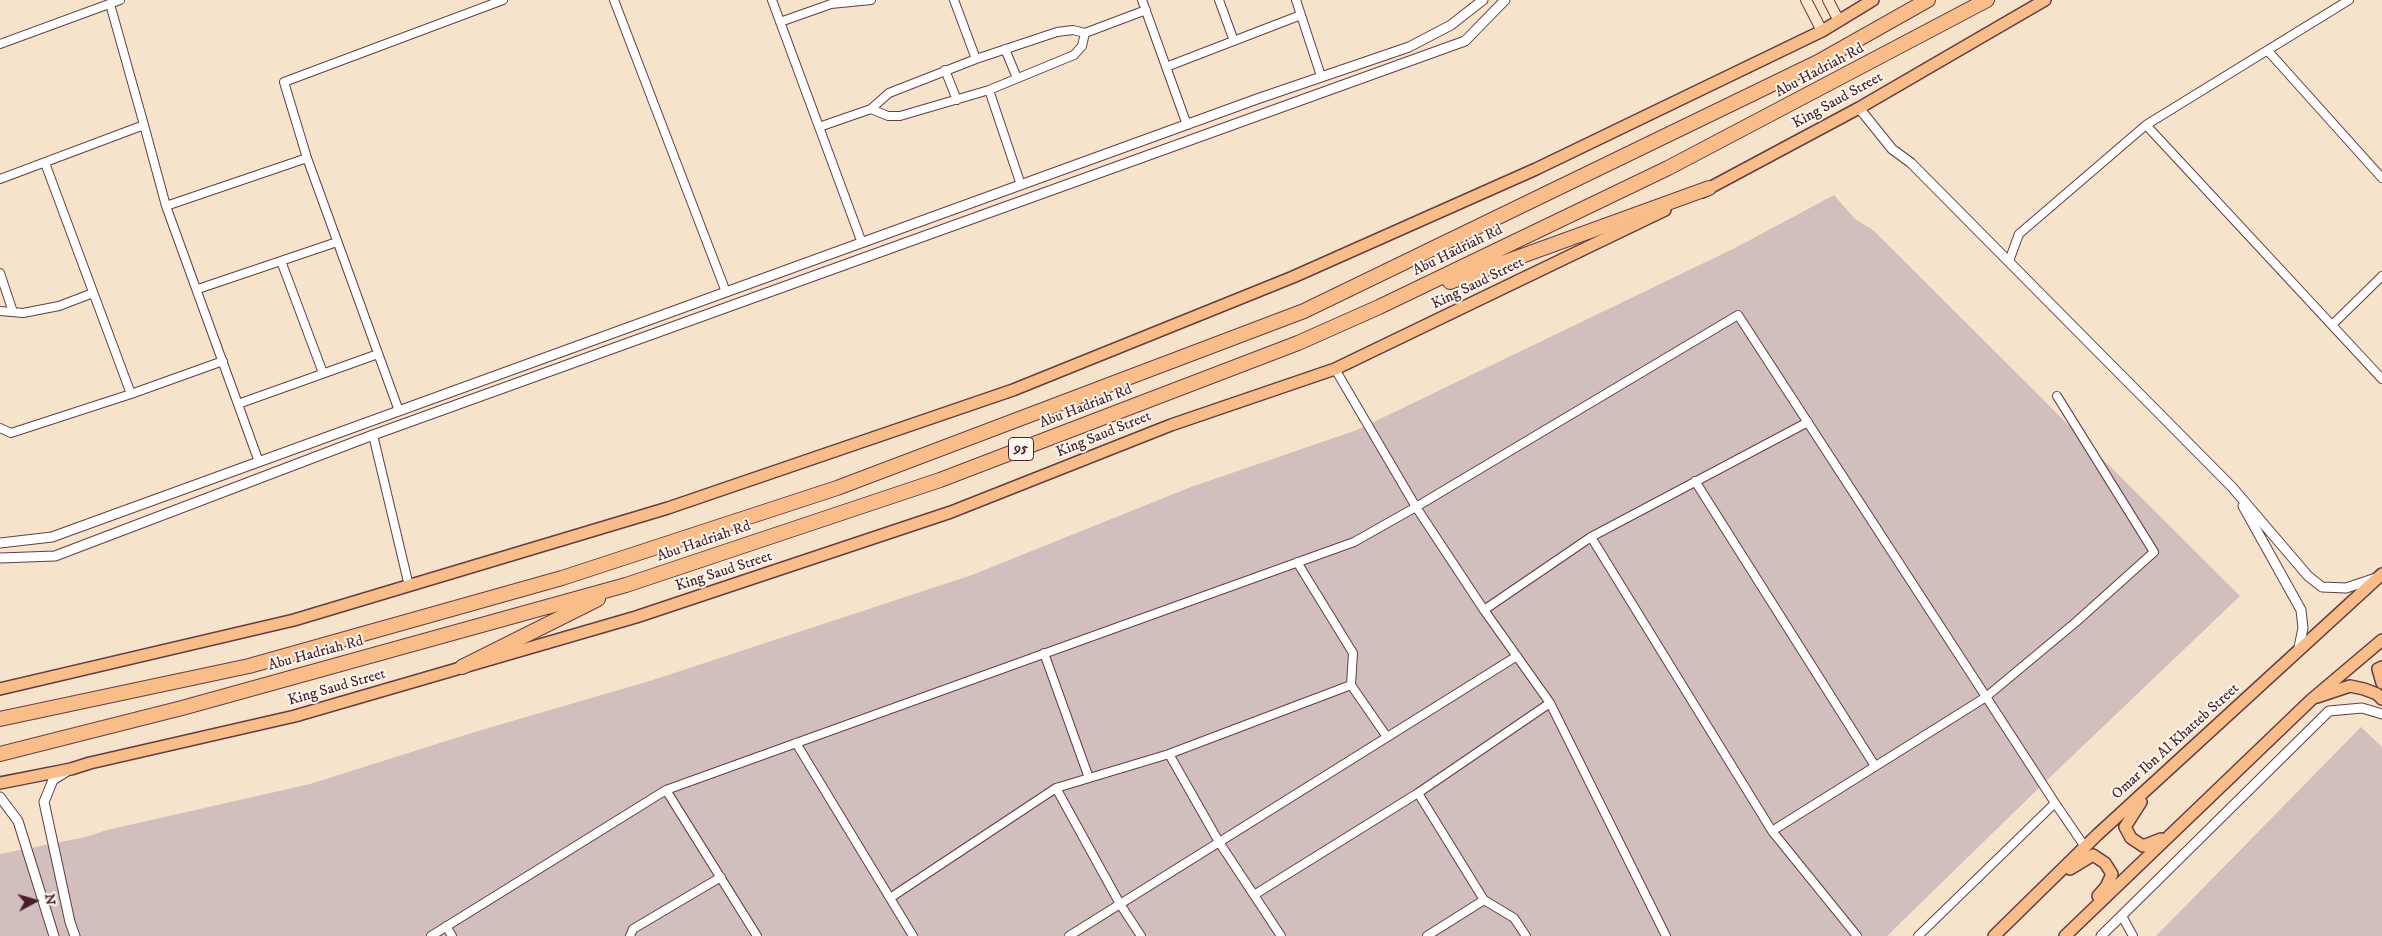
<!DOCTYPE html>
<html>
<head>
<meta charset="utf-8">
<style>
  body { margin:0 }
  #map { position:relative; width:2382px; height:936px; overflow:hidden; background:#f5e4cb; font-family:"IM FELL DW Pica",serif }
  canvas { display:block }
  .north { position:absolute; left:10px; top:876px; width:50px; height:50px; -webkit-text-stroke:4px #fbf7ec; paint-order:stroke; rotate:84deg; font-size:14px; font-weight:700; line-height:20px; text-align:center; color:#4a1f2b }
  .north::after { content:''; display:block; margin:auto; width:18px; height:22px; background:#4a1f2b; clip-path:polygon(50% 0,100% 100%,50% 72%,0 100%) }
</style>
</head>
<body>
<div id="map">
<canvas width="2382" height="936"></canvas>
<div class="north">N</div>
</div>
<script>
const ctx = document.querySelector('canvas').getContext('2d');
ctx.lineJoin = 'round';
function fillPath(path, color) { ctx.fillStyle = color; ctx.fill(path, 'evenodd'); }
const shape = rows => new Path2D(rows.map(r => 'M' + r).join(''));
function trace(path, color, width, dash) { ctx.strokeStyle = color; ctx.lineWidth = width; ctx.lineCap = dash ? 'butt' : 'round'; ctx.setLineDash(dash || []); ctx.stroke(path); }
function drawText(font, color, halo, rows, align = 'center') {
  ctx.font = font + ' "IM FELL DW Pica",serif'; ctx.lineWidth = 4; ctx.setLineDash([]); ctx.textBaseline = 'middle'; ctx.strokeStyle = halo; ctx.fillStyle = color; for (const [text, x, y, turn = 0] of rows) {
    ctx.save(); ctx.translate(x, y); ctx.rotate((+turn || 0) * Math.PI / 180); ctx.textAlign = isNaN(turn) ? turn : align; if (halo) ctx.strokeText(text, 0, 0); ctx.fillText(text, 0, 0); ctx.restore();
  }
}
fillPath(shape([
  [1834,195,1855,219,1873,230,2240,596,2045,782,1887,936,0,936,0,854,86,837,107,830,310,784,478,731,653,680,972,575,1191,487,1357,430,1737,247],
  [2361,727,2382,747,2382,936,2156,936]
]), '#d1bfbd');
const minor = shape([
  [614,0,726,292],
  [772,0,862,243],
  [954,0,976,59],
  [1142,0,1187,125],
  [1219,0,1234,41],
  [1296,0,1321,76],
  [110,4,144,125],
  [780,22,831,4,871,0],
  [0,44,120,0],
  [1005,49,1017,78],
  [2268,51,2382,178],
  [1166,67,1301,15],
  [945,70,957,100],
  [989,90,1021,185],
  [871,109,889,93,976,59,1057,32,1073,30,1085,33],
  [2146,125,2382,379],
  [819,127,871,109,888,116,900,116,989,90,1074,55,1082,46,1085,33,1146,10],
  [45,163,131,394],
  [0,179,144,125,166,206,259,462],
  [166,206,307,158],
  [281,261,323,373],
  [2009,261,2019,234,2146,125,2349,0],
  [0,273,13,312],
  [198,289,337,242],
  [0,311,23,313,59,306,93,293],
  [2332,325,2382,276],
  [1335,369,1416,507,1484,610,1550,703,1666,936],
  [238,404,378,354],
  [399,411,307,158,284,82,503,0],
  [0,428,11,433,131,394,223,361],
  [373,435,409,586],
  [1695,481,1875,766],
  [1591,537,1772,831,1857,936],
  [1297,562,1353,653,1351,685],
  [1484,610,1591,537,1808,422],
  [1044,653,1089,778],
  [796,743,913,936],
  [1169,754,1219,842,1281,936],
  [1056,788,1120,904,1141,936],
  [666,790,757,936],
  [1772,831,1986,697,2076,622,2154,552,2057,396],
  [1254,895,1418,793],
  [890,898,1056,788,1169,754,1351,685,1387,737],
  [1484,900,1514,918,1526,936],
  [2122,916,2133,936],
  [446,926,452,936],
  [431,936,666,790,1354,542,1416,507,1738,315,2055,803,2085,847],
  [630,936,633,929,721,877],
  [1069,936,1517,656],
  [1427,936,1484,900,1418,793,1550,703],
  [1918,936,2055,803]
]);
const tertiary = shape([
  [1859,108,1892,149,1911,163,2232,487,2308,576,2322,587,2346,588,2376,578],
  [2243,506,2301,610,2303,628,2298,652],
  [0,543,52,537,1257,99,1409,47,1451,25,1483,0],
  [0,558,55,556,373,435,1465,41,1505,0],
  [66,772,53,780,44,802,70,922,75,936],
  [0,797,18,821,54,936],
  [2101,936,2329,711,2362,708,2382,714]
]);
const secondary = shape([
  [1806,0,1822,31],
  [1828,0,1839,21]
]);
const primary = shape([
  [1702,192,1859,108,2045,0],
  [2382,667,2378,669,2382,683],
  [0,689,294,620,668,508,1013,390,1293,277,1536,169,1822,31,1873,0],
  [2317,697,2350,686,2364,689,2377,694,2382,699],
  [0,783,71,769,90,763,295,716,636,617,951,512,1171,425,1335,369,1665,210],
  [2141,802,2125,827,2131,838,2143,846,2161,839],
  [2070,869,2093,855,2105,863,2112,874,2106,887,2098,896],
  [1994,936,2097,835,2382,574],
  [2065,936,2311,700,2382,640]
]);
const motorway = shape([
  [1450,282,1709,188],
  [462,667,598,599],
  [0,719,249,666,562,578,837,488,1304,311,1818,62,1928,0],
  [0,754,182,708,626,585,940,480,1298,343,1379,307,1668,168,1987,0]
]);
trace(minor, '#643d43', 10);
trace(tertiary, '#643d43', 11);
trace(secondary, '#643d43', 12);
trace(primary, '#643d43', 14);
trace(motorway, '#643d43', 16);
trace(minor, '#fff', 8);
trace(tertiary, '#fff', 9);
trace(secondary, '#fde5d0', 10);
trace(primary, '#f9bd89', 11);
trace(motorway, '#f9bd89', 14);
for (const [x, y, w] of [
  [1021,449,25]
]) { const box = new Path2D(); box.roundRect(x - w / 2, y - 11.5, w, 23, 4); ctx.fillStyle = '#fbf7ec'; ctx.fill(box); trace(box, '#4a1f2b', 1); }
drawText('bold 14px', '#4a1f2b', null, [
  ["95",1021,449]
]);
drawText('15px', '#4a1f2b', '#fbf7ec', [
  ["Abu Hadriah Rd",1820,71,-28],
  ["King Saud Street",1838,101,-29],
  ["Abu Hadriah Rd",1458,251,-26],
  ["King Saud Street",1478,284,-26],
  ["Abu Hadriah Rd",1086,407,-21],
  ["King Saud Street",1104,435,-22],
  ["Abu Hadriah Rd",704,542,-19],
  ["King Saud Street",724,572,-18],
  ["Abu Hadriah Rd",316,654,-15],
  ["King Saud Street",337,688,-16],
  ["Omar Ibn Al Khatteb Street",2176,742,-42]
]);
</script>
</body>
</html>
